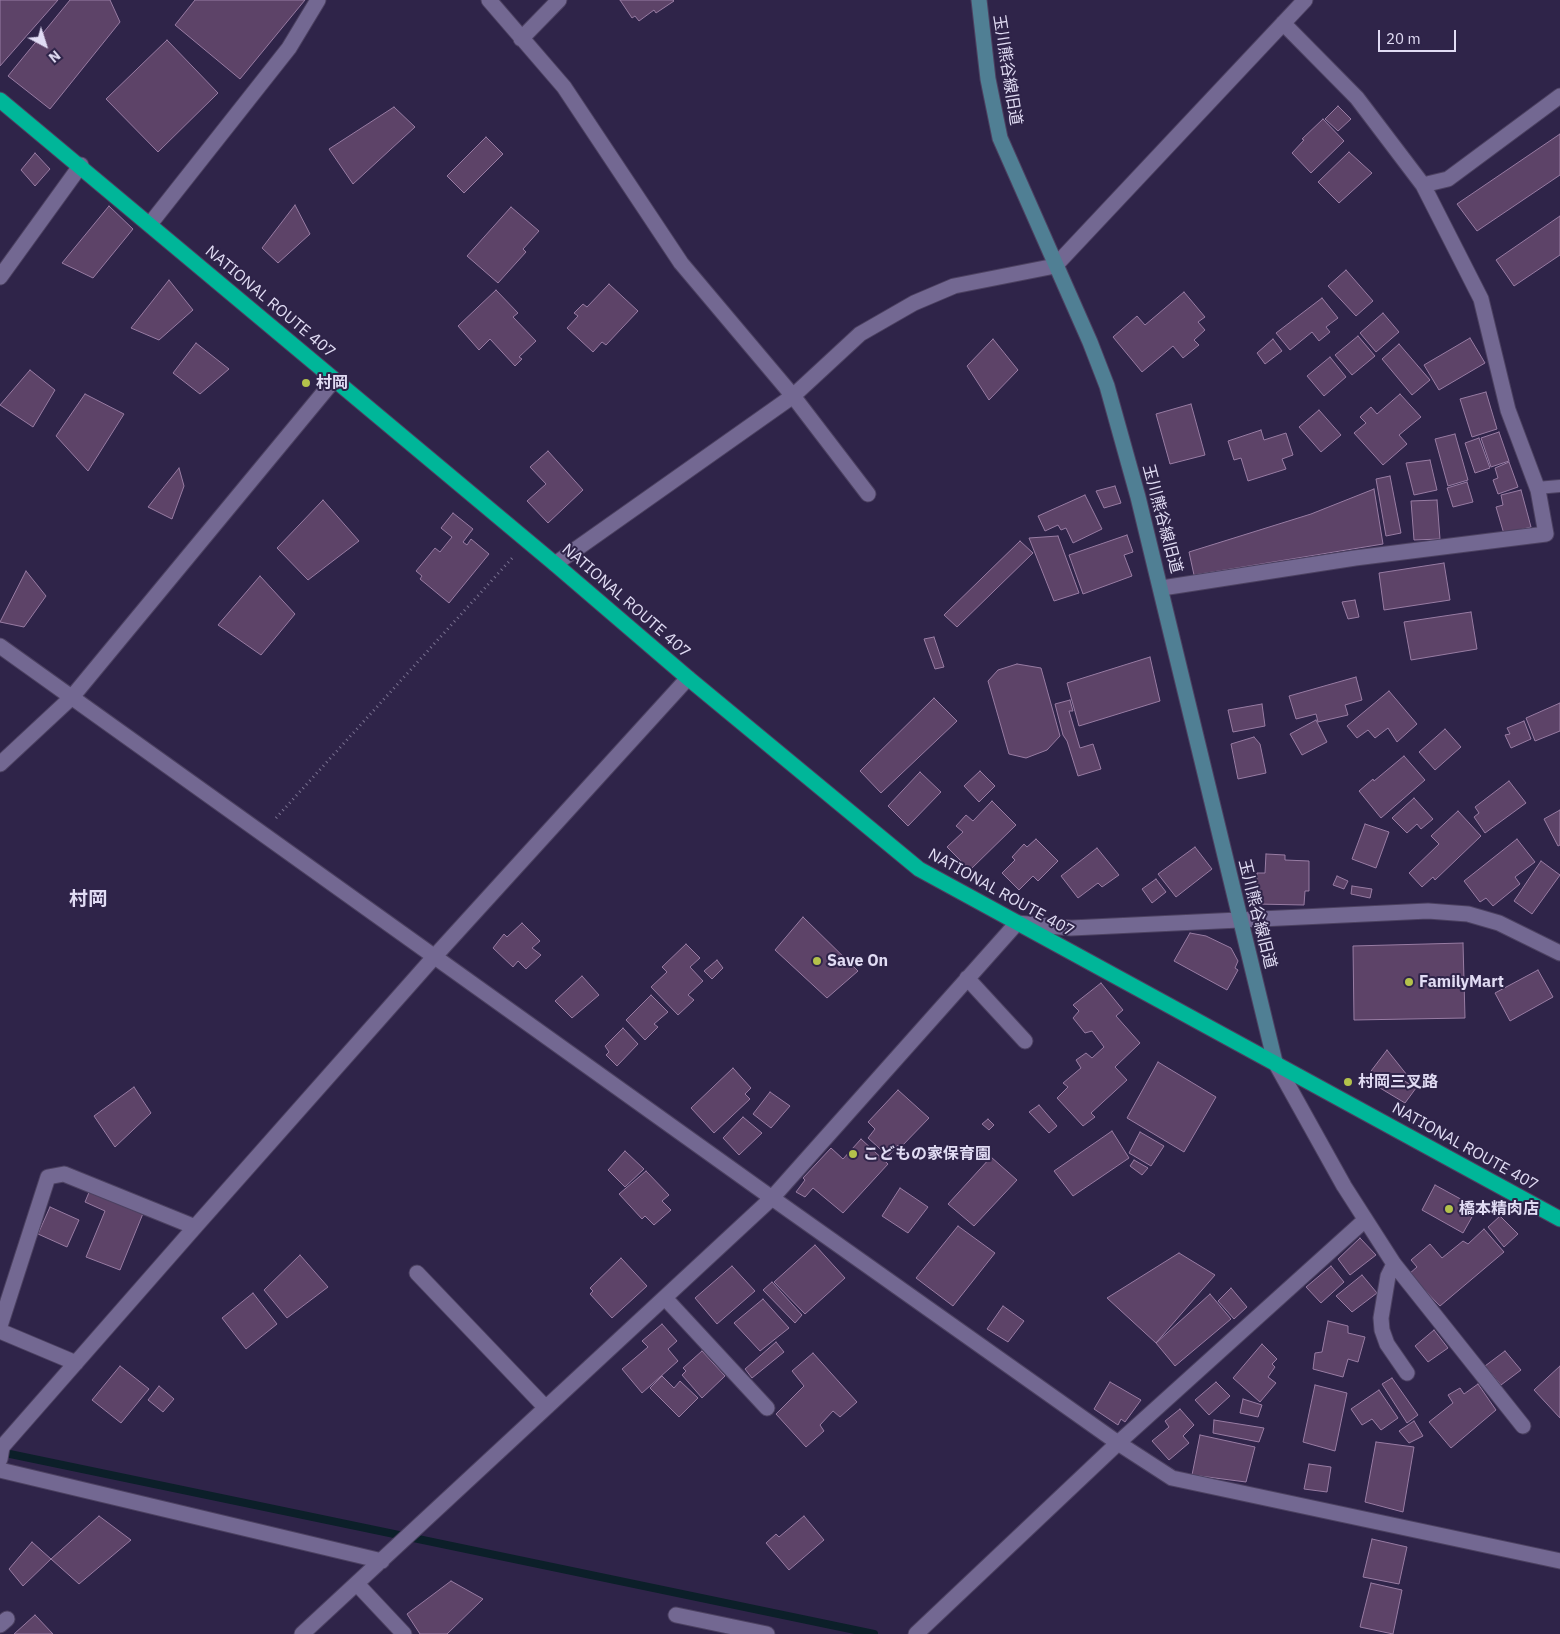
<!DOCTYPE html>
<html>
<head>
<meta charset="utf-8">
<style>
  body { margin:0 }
  #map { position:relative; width:1560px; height:1634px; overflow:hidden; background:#2f2449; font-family:"IBM Plex Sans",sans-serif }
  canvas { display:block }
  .north { position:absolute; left:20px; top:20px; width:50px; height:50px; -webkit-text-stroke:4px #2f2449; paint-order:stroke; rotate:140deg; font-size:14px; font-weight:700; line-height:20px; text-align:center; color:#e1dcf4 }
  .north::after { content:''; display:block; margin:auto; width:18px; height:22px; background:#e1dcf4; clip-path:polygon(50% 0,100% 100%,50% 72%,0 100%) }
  .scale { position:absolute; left:1378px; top:30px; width:78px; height:22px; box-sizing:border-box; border:2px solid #e1dcf4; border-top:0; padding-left:6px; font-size:15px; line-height:18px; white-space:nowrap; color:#e1dcf4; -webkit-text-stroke:4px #2f2449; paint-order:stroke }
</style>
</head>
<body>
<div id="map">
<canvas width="1560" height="1634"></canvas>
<div class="north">N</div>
<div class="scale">20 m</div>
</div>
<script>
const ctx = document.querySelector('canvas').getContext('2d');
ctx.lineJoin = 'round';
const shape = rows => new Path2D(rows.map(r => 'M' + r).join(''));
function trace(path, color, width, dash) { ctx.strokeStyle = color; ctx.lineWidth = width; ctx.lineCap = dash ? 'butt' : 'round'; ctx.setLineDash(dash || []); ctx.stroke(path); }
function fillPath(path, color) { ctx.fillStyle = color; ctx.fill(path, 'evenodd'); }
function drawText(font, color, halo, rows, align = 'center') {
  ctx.font = font + ' "IBM Plex Sans","Noto Sans JP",sans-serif'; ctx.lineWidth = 4; ctx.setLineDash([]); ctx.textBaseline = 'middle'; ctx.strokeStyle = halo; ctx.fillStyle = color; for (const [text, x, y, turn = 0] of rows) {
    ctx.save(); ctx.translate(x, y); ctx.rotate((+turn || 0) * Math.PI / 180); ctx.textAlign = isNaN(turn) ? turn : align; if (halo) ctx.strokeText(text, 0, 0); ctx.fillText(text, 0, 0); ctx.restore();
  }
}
trace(shape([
  [0,1452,874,1634]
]), '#0c1f29', 8);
const building = shape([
  [0,0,58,0,0,66,0,0],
  [70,0,110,0,120,22,50,109,8,76,70,0],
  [195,0,305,0,240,79,175,25,195,0],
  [620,0,673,0,674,1,656,13,654,10,639,21,635,16,632,18,620,0],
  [167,40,218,93,158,152,106,99,167,40],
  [1338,106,1351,119,1338,131,1325,119,1338,106],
  [394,107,415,127,353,184,329,149,394,107],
  [1323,119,1344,141,1311,173,1292,153,1304,140,1302,139,1323,119],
  [1560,134,1560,175,1477,231,1457,204,1560,134],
  [486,137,503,154,464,193,447,176,486,137],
  [1349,152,1372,173,1339,203,1318,182,1349,152],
  [35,153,50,169,35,186,21,170,35,153],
  [295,205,310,234,278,263,262,248,295,205],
  [109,206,133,229,93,278,62,263,109,206],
  [511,207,539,231,523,249,526,252,498,283,467,256,511,207],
  [1560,216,1560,255,1514,286,1496,260,1560,216],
  [1346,270,1373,301,1356,316,1328,286,1346,270],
  [169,280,193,310,159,340,131,328,169,280],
  [609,284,638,311,606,345,602,342,593,352,567,328,578,316,574,313,583,304,587,307,609,284],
  [496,290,518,313,513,317,536,341,519,357,522,359,515,366,490,339,479,350,458,326,496,290],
  [1184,292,1205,317,1198,322,1205,330,1194,340,1199,345,1183,358,1173,346,1142,372,1113,337,1137,316,1145,325,1184,292],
  [1322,298,1338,318,1326,327,1330,332,1319,341,1312,332,1290,350,1276,333,1322,298],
  [1383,313,1399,332,1376,352,1360,333,1383,313],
  [1358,336,1375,356,1352,375,1335,355,1358,336],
  [1470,338,1485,363,1439,390,1424,365,1470,338],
  [993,339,1018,370,989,400,967,366,993,339],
  [1273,339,1282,351,1265,364,1257,353,1273,339],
  [196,343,229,369,200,394,173,373,196,343],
  [1399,344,1430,380,1412,395,1382,359,1399,344],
  [1330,357,1346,377,1324,396,1307,376,1330,357],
  [30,370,55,390,33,427,0,405,30,370],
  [1486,392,1497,429,1472,437,1460,399,1486,392],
  [85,394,124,414,88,471,56,436,85,394],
  [1400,394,1421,417,1399,435,1407,444,1383,465,1354,433,1366,423,1360,417,1371,407,1377,414,1400,394],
  [1191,404,1205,455,1170,464,1156,414,1191,404],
  [1319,410,1341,435,1321,452,1299,427,1319,410],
  [1261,430,1264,440,1286,433,1293,455,1282,459,1286,469,1248,481,1241,458,1234,460,1228,441,1261,430],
  [1499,432,1509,461,1491,467,1481,438,1499,432],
  [1455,434,1468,480,1448,486,1435,439,1455,434],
  [1479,438,1490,468,1475,473,1465,443,1479,438],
  [548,451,583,490,548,523,527,501,546,484,530,467,548,451],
  [1430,460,1437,490,1414,495,1406,463,1430,460],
  [1509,462,1518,487,1498,494,1493,480,1498,478,1495,468,1509,462],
  [179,468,184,486,172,519,148,507,179,468],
  [1390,476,1401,533,1386,536,1376,479,1390,476],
  [1467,482,1473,502,1453,507,1447,488,1467,482],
  [1115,486,1121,503,1104,508,1096,491,1115,486],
  [1374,489,1383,544,1194,575,1189,552,1311,514,1374,489],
  [1521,490,1531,527,1504,534,1496,507,1503,505,1501,495,1521,490],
  [1085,495,1102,529,1073,543,1066,528,1061,530,1058,525,1045,531,1038,516,1085,495],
  [323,500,359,541,308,580,277,548,323,500],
  [1437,500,1440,539,1414,540,1411,501,1437,500],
  [453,513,473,529,463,542,467,545,471,539,489,554,449,603,420,579,422,576,416,571,435,548,440,552,452,537,441,528,453,513],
  [1127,535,1133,552,1124,555,1132,576,1083,594,1069,555,1127,535],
  [1058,536,1079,593,1054,601,1029,538,1058,536],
  [1020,541,1033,553,957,627,944,615,1020,541],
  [1444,563,1450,600,1384,610,1379,573,1444,563],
  [26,571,46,596,24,627,0,622,26,571],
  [260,576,295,614,261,655,218,625,260,576],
  [1355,600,1359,617,1348,619,1342,602,1355,600],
  [1471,612,1477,649,1411,660,1404,622,1471,612],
  [934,637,944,667,935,669,924,639,934,637],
  [1150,657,1160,701,1079,726,1067,683,1150,657],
  [1017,664,1041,668,1060,736,1047,750,1026,758,1009,754,988,681,998,670,1017,664],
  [1356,677,1362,700,1345,705,1348,715,1318,722,1316,714,1296,719,1289,696,1356,677],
  [1389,691,1417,724,1397,742,1388,728,1375,738,1368,730,1357,738,1347,726,1389,691],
  [934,698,957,721,881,793,860,771,934,698],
  [1070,700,1073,711,1069,711,1080,748,1093,744,1101,769,1078,776,1067,741,1063,735,1055,704,1070,700],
  [1560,703,1560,731,1535,741,1526,718,1560,703],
  [1262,704,1265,726,1233,732,1228,710,1262,704],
  [1316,720,1327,742,1302,755,1290,734,1316,720],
  [1524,721,1531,739,1511,748,1505,735,1510,734,1507,728,1524,721],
  [1445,729,1461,747,1435,770,1419,752,1445,729],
  [1254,737,1260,744,1266,773,1238,779,1231,744,1254,737],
  [1404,756,1425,780,1381,818,1359,791,1373,779,1374,781,1404,756],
  [980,771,995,786,979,802,964,786,980,771],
  [920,772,941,792,908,826,888,806,920,772],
  [1509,781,1526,803,1485,833,1474,817,1479,813,1475,807,1509,781],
  [1414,798,1433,819,1421,829,1417,824,1407,833,1392,818,1414,798],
  [992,801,1016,825,970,870,947,847,963,832,956,826,966,815,973,821,992,801],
  [1560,810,1560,845,1558,846,1544,819,1560,810],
  [1458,811,1481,836,1435,880,1433,877,1422,887,1409,873,1439,844,1431,836,1458,811],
  [1365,824,1389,832,1376,868,1352,859,1365,824],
  [1036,839,1058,861,1038,881,1033,876,1019,890,1002,873,1015,860,1012,857,1024,844,1027,847,1036,839],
  [1517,839,1535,862,1515,877,1520,884,1493,906,1486,898,1480,902,1464,881,1517,839],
  [1195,847,1212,869,1176,897,1158,874,1195,847],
  [1097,848,1119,875,1102,887,1098,883,1078,898,1061,876,1097,848],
  [1266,854,1285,855,1285,860,1309,861,1309,891,1305,891,1304,905,1256,904,1257,873,1265,873,1266,854],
  [1541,861,1560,875,1532,914,1514,901,1541,861],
  [1337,876,1348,881,1344,889,1333,885,1337,876],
  [1156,879,1166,892,1152,903,1142,889,1156,879],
  [1352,886,1372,889,1370,898,1351,894,1352,886],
  [803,917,858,971,827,998,775,950,803,917],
  [522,923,540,941,532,948,541,955,526,969,518,961,513,967,493,948,504,934,507,937,522,923],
  [1190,933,1206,936,1231,948,1238,961,1235,968,1238,970,1227,990,1174,961,1190,933],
  [1463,943,1465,1018,1354,1020,1353,946,1463,943],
  [686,944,700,958,690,967,703,981,688,995,694,1000,678,1015,651,987,667,972,662,967,686,944],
  [717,960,723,968,712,979,704,971,717,960],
  [1538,970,1553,997,1510,1021,1495,993,1538,970],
  [582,976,599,995,572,1018,555,1001,582,976],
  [1101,983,1123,1010,1116,1016,1140,1043,1115,1067,1127,1080,1091,1113,1095,1117,1083,1126,1057,1098,1068,1087,1063,1083,1081,1068,1076,1060,1086,1053,1092,1058,1104,1047,1092,1031,1085,1033,1073,1018,1079,1011,1073,1005,1101,983],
  [651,995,668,1012,654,1024,658,1027,645,1040,626,1020,651,995],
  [623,1028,638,1044,617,1066,606,1055,609,1052,605,1046,623,1028],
  [1387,1050,1407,1075,1403,1080,1416,1088,1405,1103,1365,1079,1387,1050],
  [1158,1062,1216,1097,1184,1152,1127,1118,1158,1062],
  [733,1068,751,1088,745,1094,750,1099,714,1133,691,1108,733,1068],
  [134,1087,151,1113,115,1147,94,1116,134,1087],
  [898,1090,929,1118,900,1148,898,1145,888,1156,868,1138,875,1129,868,1122,898,1090],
  [770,1092,790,1106,771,1128,753,1114,770,1092],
  [1039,1105,1057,1126,1049,1133,1029,1112,1039,1105],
  [743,1117,762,1133,739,1155,723,1138,743,1117],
  [988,1119,994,1125,989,1130,982,1124,988,1119],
  [1112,1131,1129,1158,1073,1196,1054,1171,1112,1131],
  [1140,1132,1164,1146,1151,1166,1129,1153,1140,1132],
  [861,1139,888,1164,843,1213,813,1188,805,1197,796,1192,805,1180,803,1178,831,1148,843,1159,861,1139],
  [625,1151,644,1169,625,1187,608,1170,625,1151],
  [991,1157,1017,1180,974,1226,948,1204,991,1157],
  [1134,1160,1148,1168,1142,1175,1130,1166,1134,1160],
  [646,1171,669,1195,662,1201,671,1210,654,1225,645,1216,642,1219,619,1194,646,1171],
  [1435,1185,1477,1208,1463,1233,1422,1210,1435,1185],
  [900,1188,928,1207,908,1233,882,1216,900,1188],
  [90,1190,144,1211,120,1270,86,1257,105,1211,85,1202,90,1190],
  [50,1207,79,1220,67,1247,38,1234,50,1207],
  [1500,1216,1518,1234,1504,1247,1488,1227,1500,1216],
  [958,1226,995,1253,953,1306,916,1278,958,1226],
  [1484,1229,1504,1252,1440,1306,1409,1274,1417,1267,1411,1260,1430,1244,1442,1258,1463,1241,1468,1244,1484,1229],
  [1360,1238,1376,1255,1350,1275,1338,1259,1360,1238],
  [815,1245,845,1278,805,1314,774,1282,815,1245],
  [1179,1253,1215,1275,1156,1343,1107,1298,1179,1253],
  [300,1255,328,1287,287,1318,264,1290,300,1255],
  [621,1258,647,1286,612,1318,590,1294,593,1291,590,1288,621,1258],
  [732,1266,755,1291,717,1324,695,1298,732,1266],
  [1331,1266,1344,1282,1321,1303,1306,1287,1331,1266],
  [1362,1275,1377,1293,1352,1312,1336,1296,1362,1275],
  [772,1282,802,1315,795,1323,763,1290,772,1282],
  [1231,1288,1247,1307,1234,1319,1218,1301,1231,1288],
  [253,1293,277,1324,246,1349,222,1318,253,1293],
  [1210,1294,1231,1319,1175,1366,1156,1343,1210,1294],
  [763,1299,789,1328,760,1351,734,1323,763,1299],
  [1003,1306,1024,1321,1008,1342,987,1329,1003,1306],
  [1328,1321,1348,1326,1348,1333,1365,1337,1358,1362,1348,1359,1343,1377,1313,1369,1315,1353,1322,1352,1328,1321],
  [662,1324,677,1341,668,1349,678,1361,642,1393,622,1369,648,1347,642,1341,662,1324],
  [1434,1330,1448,1348,1428,1362,1415,1346,1434,1330],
  [776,1342,784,1352,752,1378,745,1369,776,1342],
  [1262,1344,1277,1359,1272,1364,1275,1367,1268,1377,1276,1383,1260,1402,1233,1378,1262,1344],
  [702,1351,725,1376,702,1398,682,1375,686,1371,683,1368,702,1351],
  [1505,1351,1521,1370,1501,1385,1485,1366,1505,1351],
  [813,1353,857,1402,840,1417,833,1411,820,1425,824,1431,806,1447,776,1414,804,1386,792,1371,813,1353],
  [120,1366,149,1389,121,1423,92,1400,120,1366],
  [1560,1366,1560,1418,1534,1390,1560,1366],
  [662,1376,674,1388,680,1381,698,1398,679,1417,650,1388,662,1376],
  [1392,1378,1418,1415,1407,1423,1382,1384,1392,1378],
  [1110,1382,1141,1400,1125,1422,1121,1419,1118,1425,1094,1409,1110,1382],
  [1216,1382,1230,1396,1209,1415,1195,1400,1216,1382],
  [1478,1384,1496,1410,1451,1448,1429,1422,1453,1403,1448,1395,1460,1388,1464,1394,1478,1384],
  [1315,1385,1347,1393,1335,1451,1303,1442,1315,1385],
  [159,1386,174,1399,163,1412,148,1400,159,1386],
  [1379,1390,1398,1418,1381,1430,1372,1419,1362,1425,1351,1409,1379,1390],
  [1243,1399,1262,1405,1258,1417,1240,1413,1243,1399],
  [1180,1409,1194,1425,1183,1436,1189,1443,1169,1460,1152,1441,1169,1427,1165,1421,1180,1409],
  [1214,1420,1264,1428,1259,1442,1213,1433,1214,1420],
  [1414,1421,1423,1436,1409,1443,1399,1431,1414,1421],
  [1200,1435,1255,1447,1246,1482,1192,1475,1200,1435],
  [1376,1442,1414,1447,1403,1512,1365,1502,1376,1442],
  [1309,1464,1331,1467,1327,1492,1304,1489,1309,1464],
  [99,1516,131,1540,79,1584,51,1559,99,1516],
  [804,1516,824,1540,789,1570,766,1543,776,1534,779,1537,804,1516],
  [1372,1539,1407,1547,1399,1584,1363,1577,1372,1539],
  [32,1542,51,1559,23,1586,9,1569,32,1542],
  [451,1581,483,1599,447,1634,420,1634,407,1614,451,1581],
  [1371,1583,1402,1590,1393,1634,1360,1627,1371,1583],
  [35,1615,53,1634,14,1634,35,1615]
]);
fillPath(building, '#5d4368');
trace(building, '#987ca3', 1);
const lane = shape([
  [1537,488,1560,486]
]);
const street = shape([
  [489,0,564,87,681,263,793,396,868,494],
  [521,39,559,0],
  [1423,185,1448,179,1560,96],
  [150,224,289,48,318,0],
  [0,277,81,165],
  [555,564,793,396,860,334,914,303,954,286,1055,266,1305,0],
  [1162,588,1355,558,1546,534,1538,490,1508,410,1481,299,1423,185,1357,98,1283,23],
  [0,646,772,1198,1118,1443,1172,1478,1560,1561],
  [0,764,72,697,334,380],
  [967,978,1025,1041],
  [1275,1062,1344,1186,1394,1264,1523,1426],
  [1394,1264,1388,1276,1381,1318,1382,1330,1387,1344,1407,1373],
  [417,1273,545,1407],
  [665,1298,767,1408],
  [0,1326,48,1177,64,1174,195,1227],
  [0,1331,76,1363],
  [0,1459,2,1447,195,1227,435,956,688,678],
  [0,1470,382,1561],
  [357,1584,404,1634],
  [676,1615,767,1634],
  [0,1625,7,1619],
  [302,1634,772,1198,1017,923,1071,928,1428,911,1468,914,1499,923,1560,953],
  [916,1634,1118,1443,1365,1220]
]);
const secondary = shape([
  [979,0,988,79,1000,138,1090,342,1107,386,1138,497,1275,1062]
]);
const highway = shape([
  [0,100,555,564,688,678,919,869,1560,1219]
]);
trace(lane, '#4c4161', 14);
trace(street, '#4c4161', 17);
trace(secondary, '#4c4161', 17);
trace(highway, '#4c4161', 17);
trace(shape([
  [276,818,514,556]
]), '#7b7392', 3, [1, 4]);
trace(lane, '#736892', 12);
trace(street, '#736892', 15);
trace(secondary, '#507f94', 15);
trace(highway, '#00b699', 15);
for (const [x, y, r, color] of [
  [306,383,5,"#b3c24b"],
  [817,961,5,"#b3c24b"],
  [1409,982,5,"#b3c24b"],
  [1348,1082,5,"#b3c24b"],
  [853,1154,5,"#b3c24b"],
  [1449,1209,5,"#b3c24b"]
]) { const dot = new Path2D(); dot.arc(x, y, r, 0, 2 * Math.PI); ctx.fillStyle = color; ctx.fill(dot); trace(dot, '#2f2449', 2); }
drawText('16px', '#e1dcf4', '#2f2449', [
  ["玉川熊谷線旧道",1007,70,81],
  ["NATIONAL ROUTE 407",270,302,40],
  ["玉川熊谷線旧道",1162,519,75],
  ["NATIONAL ROUTE 407",626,601,41],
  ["NATIONAL ROUTE 407",1001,893,29],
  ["玉川熊谷線旧道",1257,914,76],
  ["NATIONAL ROUTE 407",1465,1147,29]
]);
drawText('bold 16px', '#e1dcf4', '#2f2449', [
  ["村岡",316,383],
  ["Save On",827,961],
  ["FamilyMart",1419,982],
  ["村岡三叉路",1358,1082],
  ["こどもの家保育園",863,1154],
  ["橋本精肉店",1459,1209]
], 'left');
drawText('bold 19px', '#e1dcf4', '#2f2449', [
  ["村岡",88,900]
]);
</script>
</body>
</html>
